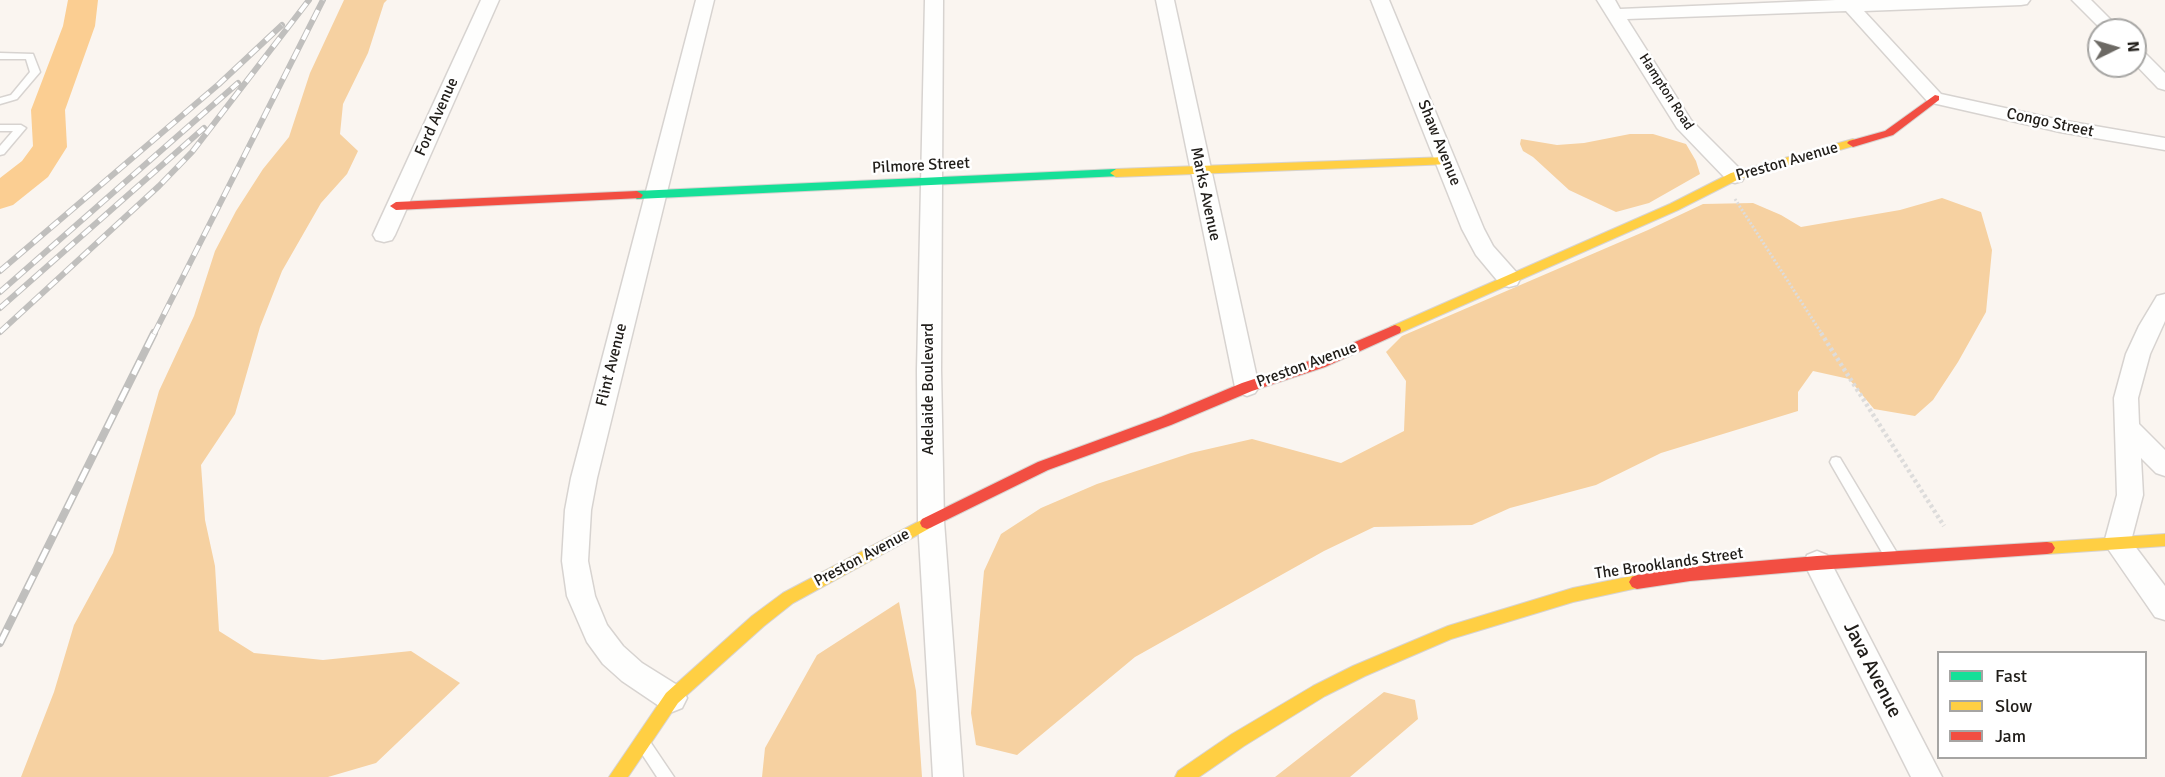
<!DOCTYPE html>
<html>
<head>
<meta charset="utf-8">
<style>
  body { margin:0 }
  #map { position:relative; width:2165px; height:777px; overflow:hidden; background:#faf5f0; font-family:Signika,sans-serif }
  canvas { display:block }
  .legend { position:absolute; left:1937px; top:651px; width:210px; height:108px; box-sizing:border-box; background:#fff; border:2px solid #a6a5a3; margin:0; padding:8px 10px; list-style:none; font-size:18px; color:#201d19 }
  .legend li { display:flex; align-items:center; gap:12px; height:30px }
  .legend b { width:30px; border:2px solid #a6a5a3 }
  .north { position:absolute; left:2087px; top:18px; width:60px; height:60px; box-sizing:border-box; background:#fff; border:2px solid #a6a5a3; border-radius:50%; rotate:85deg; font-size:16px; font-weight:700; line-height:24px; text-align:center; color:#201d19 }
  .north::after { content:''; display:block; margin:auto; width:21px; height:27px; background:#6c6964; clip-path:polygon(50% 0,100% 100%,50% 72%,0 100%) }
</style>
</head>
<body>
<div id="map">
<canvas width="2165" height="777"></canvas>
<ul class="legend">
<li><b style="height:8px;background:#16e098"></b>Fast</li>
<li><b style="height:8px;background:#ffcf43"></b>Slow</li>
<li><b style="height:8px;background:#f24e42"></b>Jam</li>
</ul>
<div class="north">N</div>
</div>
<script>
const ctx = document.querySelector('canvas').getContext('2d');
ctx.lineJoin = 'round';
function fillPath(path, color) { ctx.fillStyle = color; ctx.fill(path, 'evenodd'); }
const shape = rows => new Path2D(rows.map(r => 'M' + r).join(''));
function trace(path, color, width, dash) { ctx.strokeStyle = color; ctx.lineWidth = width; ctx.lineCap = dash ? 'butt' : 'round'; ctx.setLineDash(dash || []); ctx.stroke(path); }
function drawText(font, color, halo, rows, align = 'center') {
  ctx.font = font + ' Signika,sans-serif'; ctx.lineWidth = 5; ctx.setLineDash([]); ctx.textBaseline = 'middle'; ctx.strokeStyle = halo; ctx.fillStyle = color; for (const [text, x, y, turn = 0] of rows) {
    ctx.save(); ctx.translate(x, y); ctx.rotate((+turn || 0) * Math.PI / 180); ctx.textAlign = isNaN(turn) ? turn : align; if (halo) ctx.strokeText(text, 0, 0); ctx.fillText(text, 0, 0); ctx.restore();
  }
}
fillPath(shape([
  [344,0,387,0,384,3,368,53,343,104,340,134,358,151,347,174,321,203,282,271,260,327,235,414,201,465,205,520,215,566,219,631,254,653,323,660,411,651,460,683,376,763,328,777,21,777,54,692,74,625,113,553,159,391,194,316,215,251,236,211,263,169,289,137,310,73],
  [1630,134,1653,134,1686,144,1696,161,1700,174,1649,203,1616,212,1569,190,1533,157,1523,151,1520,144,1521,139,1557,145,1584,143],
  [1942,198,1981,212,1992,250,1986,312,1958,362,1933,400,1915,416,1874,409,1849,379,1813,371,1798,392,1798,411,1661,453,1596,485,1510,508,1472,525,1374,527,1324,551,1135,657,1017,755,976,745,971,713,984,571,1001,534,1041,508,1097,484,1191,453,1252,439,1341,463,1404,431,1406,381,1386,352,1402,336,1648,230,1703,204,1753,203,1781,215,1801,227,1900,210],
  [899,602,916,691,922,777,762,777,765,748,817,655],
  [1384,692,1415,700,1418,719,1350,777,1275,777]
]), '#f6d1a1');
fillPath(shape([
  [68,0,98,0,95,26,65,110,67,147,48,177,13,205,0,209,0,178,22,161,33,146,31,110,63,26,68,0]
]), '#fbce92');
const lane = shape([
  [0,53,33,54,40,72,17,99,0,104,0,98,11,95,30,72,26,59,0,59,0,53],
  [0,125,21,125,26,128,4,154,0,155,0,146,13,131,0,131,0,125],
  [1836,457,1840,458,1897,553,1899,557,1897,561,1892,563,1887,561,1832,466,1830,462,1832,458,1836,457],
  [646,741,651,743,674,777,657,777,638,748,641,743,646,741]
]);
const street = shape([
  [481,0,499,0,395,235,392,240,384,242,376,240,373,235,481,0],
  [696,0,714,0,597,478,591,510,588,561,595,596,607,625,623,646,642,663,682,688,687,698,682,708,672,712,662,708,622,681,603,664,587,642,567,596,562,561,565,510,571,478,696,0],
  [925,0,943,0,941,370,944,521,963,777,933,777,918,521,917,370,925,0],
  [1156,0,1174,0,1259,387,1255,393,1247,396,1239,393,1235,387,1156,0],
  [1371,0,1389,0,1484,229,1493,246,1517,273,1520,279,1517,285,1509,287,1501,285,1476,255,1462,229,1371,0],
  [1597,0,1615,0,1620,9,1836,0,2030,0,2027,4,2021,5,1864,11,1941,94,2060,120,2165,138,2165,150,2060,132,1928,102,1846,11,1627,19,1691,120,1742,171,1745,176,1742,181,1735,183,1728,181,1677,128,1597,0],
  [2072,0,2091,0,2121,30,2102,30,2072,0],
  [2135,48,2141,49,2165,73,2165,90,2158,88,2135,64,2135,48],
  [2165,294,2165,321,2150,354,2138,398,2139,424,2165,450,2165,476,2156,473,2141,458,2143,495,2131,541,2165,586,2165,620,2155,617,2104,543,2117,495,2114,398,2126,354,2139,326,2157,296,2165,294],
  [1817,551,1827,555,1942,777,1911,777,1804,563,1807,555,1817,551]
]);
const fast = shape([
  [1116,169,1120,170,1120,176,637,199,631,195,637,191,1116,169]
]);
const slow = shape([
  [1853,139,1859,143,1857,145,1739,179,1678,210,1400,333,1390,333,1389,330,1390,327,1670,204,1731,173,1853,139],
  [1447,157,1453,161,1451,164,1116,177,1110,173,1116,169,1447,157],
  [927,517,932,519,934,523,932,527,793,603,764,626,678,703,628,777,609,777,666,693,752,616,783,593,927,517],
  [2165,534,2165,546,2047,554,2042,553,2039,548,2042,543,2047,542,2165,534],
  [1637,575,1642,577,1645,582,1642,587,1573,602,1451,639,1365,676,1325,696,1244,746,1199,777,1175,777,1178,771,1232,734,1313,686,1353,666,1448,626,1573,588,1637,575]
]);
const jam = shape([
  [1935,95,1939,96,1939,100,1893,135,1853,147,1847,143,1849,141,1885,131,1935,95],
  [637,191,643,195,641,198,396,210,390,206,396,202,637,191],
  [1395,325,1400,327,1401,330,1400,333,1325,367,1252,391,1171,425,1048,470,932,527,927,529,922,527,920,523,922,519,1038,462,1161,417,1242,383,1315,359,1395,325],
  [2047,542,2052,543,2055,548,2052,553,2047,554,1817,570,1690,581,1637,589,1632,587,1629,582,1632,577,1637,575,1690,567,1817,556,2047,542]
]);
trace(lane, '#d7d3d0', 3);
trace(street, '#d7d3d0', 3);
trace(fast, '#d7d3d0', 2);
trace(slow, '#d7d3d0', 2);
trace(jam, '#d7d3d0', 2);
trace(shape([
  [1735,199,1822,334]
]), '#dddcdb', 3, [2, 2]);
trace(shape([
  [1821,333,1944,526]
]), '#dddcdb', 4.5, [3, 3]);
fillPath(lane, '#fefefd');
fillPath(street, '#fefefd');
fillPath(fast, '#16e098');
fillPath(slow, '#ffcf43');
fillPath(jam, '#f24e42');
const railFar1 = shape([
  [0,271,219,84,282,25],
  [0,292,238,83],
  [0,308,204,128],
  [0,332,159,186,192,152,309,0],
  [154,334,323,0]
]);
const rail = shape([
  [0,643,154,333]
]);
trace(railFar1, '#c0bfbd', 6);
trace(rail, '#c0bfbd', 8);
trace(railFar1, '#fff', 4, [11]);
trace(rail, '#fff', 5, [15]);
drawText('14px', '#201d19', '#fff', [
  ["Hampton Road",1666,92,57]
]);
drawText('16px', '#201d19', '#fff', [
  ["Ford Avenue",437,117,-66],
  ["Congo Street",2050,123,12],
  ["Shaw Avenue",1439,143,68],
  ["Preston Avenue",1787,162,-16],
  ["Pilmore Street",921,166,-3],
  ["Marks Avenue",1205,194,78],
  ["Flint Avenue",612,365,-76],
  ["Preston Avenue",1307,365,-20],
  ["Adelaide Boulevard",929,389,-90],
  ["Preston Avenue",862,558,-28],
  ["The Brooklands Street",1669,564,-8]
]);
drawText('20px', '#201d19', '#fff', [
  ["Java Avenue",1872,670,63]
]);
</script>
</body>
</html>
